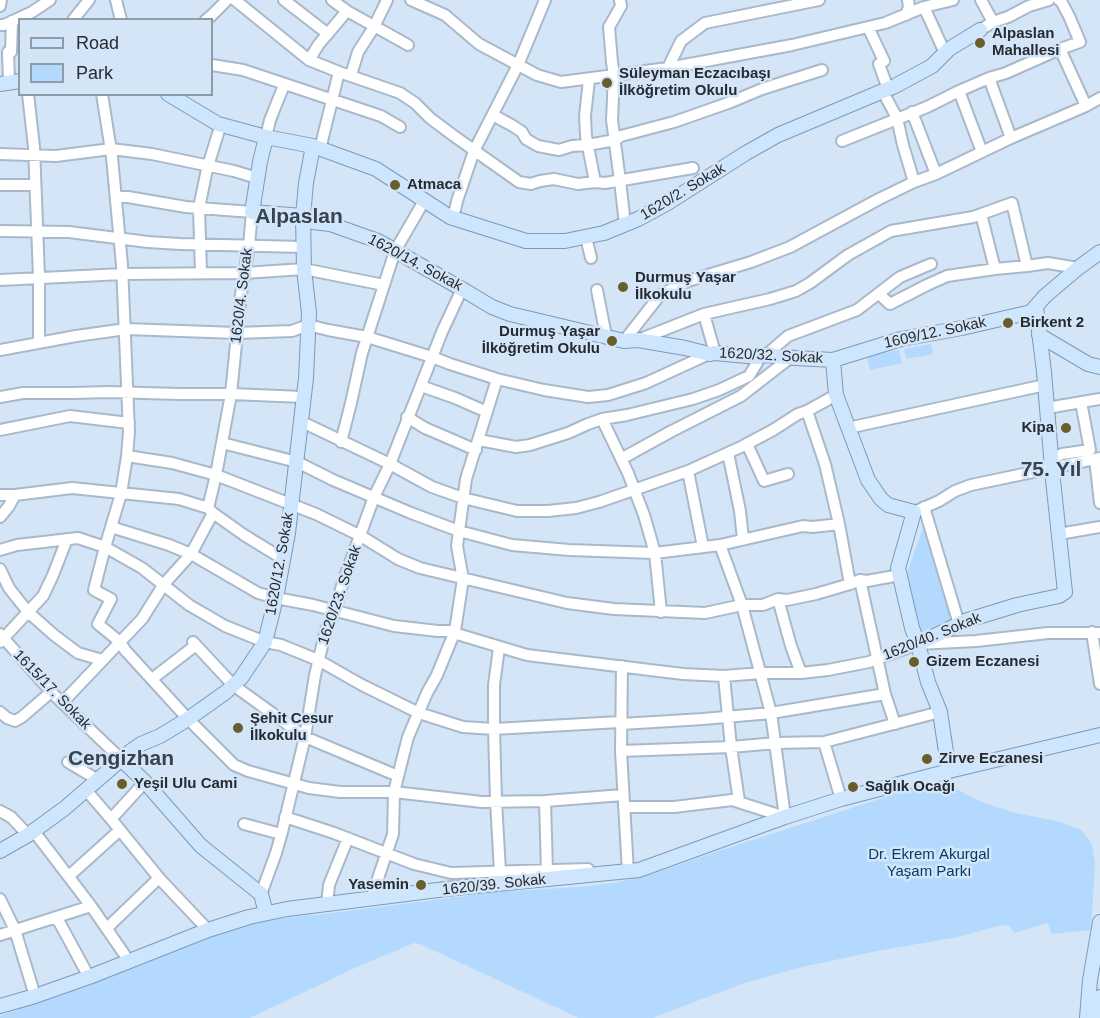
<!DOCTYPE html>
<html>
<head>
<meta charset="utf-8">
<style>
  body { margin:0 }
  #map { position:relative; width:1100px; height:1018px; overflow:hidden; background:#d4e5f7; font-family:Helvetica,sans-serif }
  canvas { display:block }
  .legend { position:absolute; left:18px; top:18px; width:195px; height:78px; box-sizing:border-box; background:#d4e5f7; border:2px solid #8e9ba8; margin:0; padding:8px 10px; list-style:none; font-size:18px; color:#252b32 }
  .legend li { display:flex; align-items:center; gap:12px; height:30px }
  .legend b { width:30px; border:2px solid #8e9ba8 }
</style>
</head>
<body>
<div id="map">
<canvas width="1100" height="1018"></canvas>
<ul class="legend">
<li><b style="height:8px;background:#cde6fe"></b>Road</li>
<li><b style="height:16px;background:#b3d9fe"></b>Park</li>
</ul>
</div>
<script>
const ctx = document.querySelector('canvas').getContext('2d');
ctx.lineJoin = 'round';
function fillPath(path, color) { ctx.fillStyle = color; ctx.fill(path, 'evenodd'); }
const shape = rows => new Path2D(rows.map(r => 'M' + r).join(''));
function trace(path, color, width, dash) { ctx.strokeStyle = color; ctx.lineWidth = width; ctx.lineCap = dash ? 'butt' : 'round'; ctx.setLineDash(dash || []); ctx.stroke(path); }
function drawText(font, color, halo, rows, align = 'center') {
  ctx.font = font + ' Helvetica,sans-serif'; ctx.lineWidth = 5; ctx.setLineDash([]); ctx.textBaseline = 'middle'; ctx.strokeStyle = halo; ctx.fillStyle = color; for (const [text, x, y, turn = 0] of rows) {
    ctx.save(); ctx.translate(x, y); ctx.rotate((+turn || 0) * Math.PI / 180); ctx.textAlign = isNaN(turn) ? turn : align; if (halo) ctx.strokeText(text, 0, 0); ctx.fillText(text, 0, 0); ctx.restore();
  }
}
fillPath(shape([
  [931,344,933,354,906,359,904,349],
  [899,350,902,363,870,370,867,356],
  [924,525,952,619,920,633,906,576],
  [948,782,961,792,984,803,1016,813,1056,821,1081,830,1092,844,1095,863,1091,930,1051,934,1048,923,1014,933,1009,925,998,926,958,937,877,951,802,967,744,983,652,1018,579,1018,420,944,414,943,359,966,250,1018,0,1018,0,1016,242,926,271,919,324,914,497,892,578,887,615,883,655,873,719,851,926,784]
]), '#b3d9fe');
const minor = shape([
  [116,0,121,20],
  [235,0,309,60,339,72,400,93,415,103,430,118,454,136,519,182,531,184,540,181,554,179,578,184,595,182,605,183,693,168],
  [284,0,328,34],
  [332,0,347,11,408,45],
  [411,0,445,15,479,44,537,75,561,82,668,68,792,45,885,23,924,7,953,0],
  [620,0,621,6,609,27,612,62,614,76,612,120,620,181,625,224],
  [981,0,993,22],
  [0,6,1,0],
  [924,7,945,53],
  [906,15,909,7,908,0],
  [73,20,89,0],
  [206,20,212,15,227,0],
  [0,25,4,25,32,12,50,0],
  [868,27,884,61,879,64,888,89],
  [980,30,993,22,1008,17,1029,6,1049,0],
  [1060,49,1086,106],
  [8,52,9,82],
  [11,52,12,21],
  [309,60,319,44,347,11],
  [212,65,243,70,381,116,400,127],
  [668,68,681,41,705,23,819,0],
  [351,75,358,52,374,27,387,0],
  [989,78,1011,138],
  [589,80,585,116,586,136,595,182],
  [959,91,982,152],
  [883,92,897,118,903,145,914,182],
  [28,94,34,147,39,277,39,342],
  [102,94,112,157,122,265,129,432,127,456,121,494,105,547,94,590,111,599,98,624,120,642,142,619,164,584,191,554,213,513],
  [912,112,936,174],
  [493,115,513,126,522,132,526,139,538,146,559,150,572,146,588,145,615,140,621,136,674,122,731,102,762,89,822,70],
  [266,137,270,120,284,85],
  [842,141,927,107,959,91,989,78,1006,73,1060,49,1080,42,1069,16,1061,1,1059,0],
  [320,149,339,72],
  [0,154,56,156,111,149,152,154,234,171,257,178],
  [0,185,35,185],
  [116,197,128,197,186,207,252,212,249,245,241,294,231,394,216,475,208,508],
  [981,214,995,269],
  [450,217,455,210,457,201,474,151,518,65,545,0],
  [0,231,69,232,148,242,180,244,303,247],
  [586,237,591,258],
  [201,273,199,208,207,169,221,124],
  [0,280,123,274,244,273,304,269,384,285],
  [597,290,606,336],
  [879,294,890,304,927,285,947,276,995,269,1027,266,1048,263,1078,268],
  [704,314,715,353],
  [638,340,704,314,770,299,796,291,810,283,848,255,891,231,973,217,1012,203,1027,266],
  [624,341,660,295,688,281,751,262,790,247,879,199,914,182,936,174,1011,138,1086,106,1100,98],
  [0,350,76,336,126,329,237,333,292,331,308,325,328,330,367,337,432,357,450,364,497,379,544,390,588,397,608,395,646,383,709,354],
  [766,355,788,336,857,310,900,277,931,264],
  [421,386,455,398,487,412],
  [0,397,23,393,73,393,110,392,178,394,231,394,303,397],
  [1047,408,1100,399],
  [807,411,825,464,839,524,850,584],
  [407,417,425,428,476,450],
  [602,419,628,473,644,515,655,553,661,612],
  [300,421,390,464,432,487,463,498,517,511,548,511,576,508,599,502,688,471,743,446,773,430,798,414,807,411,836,395],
  [848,428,1045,385],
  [0,430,70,416,129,423],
  [479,440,516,447,530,445,568,433,588,424,602,419,627,415,693,399,719,390,749,376,757,363,758,357],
  [341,442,351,403,362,353,395,251,424,201],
  [222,443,297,462,333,480,411,513,459,531,512,545,569,550,655,553,720,545,803,526,813,527,839,524],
  [747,444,764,481,788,474],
  [728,453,740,511,743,539],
  [127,456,172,463,216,475,316,514,361,536,398,559,420,568,567,603,614,609,705,613,742,605,763,605,778,599,787,600,816,594,850,584,860,580,867,581,900,575],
  [621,459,670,432,741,396,790,358],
  [1051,459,1062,454,1090,450,1081,402],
  [1095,459,1100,503],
  [688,471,703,547],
  [0,495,15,495,72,488,179,499,208,508,213,513,244,535,283,559],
  [924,507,959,624],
  [914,512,939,501,955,491,971,485,1100,458],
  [0,517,9,506,15,495],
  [111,527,169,545,191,554,258,593,276,598,313,605,394,626,438,631,455,631,457,634,527,655,683,674,724,676,761,673,801,673,828,670,869,662,918,644,976,641,1048,633,1100,633],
  [1059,534,1100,527],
  [0,550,17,545,78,538,105,547,142,568,189,605,225,626,265,642,281,645,318,660,362,685,419,713,463,727,494,729,620,722],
  [0,569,9,588,28,612,43,596,53,575,67,539],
  [860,580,885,694,895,724],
  [778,599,791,646,801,673],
  [1092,632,1100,684],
  [0,634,51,692,121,759],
  [0,642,28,612,54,635,78,653,102,660],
  [193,642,233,685,305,737,398,776],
  [499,648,494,685,494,729,496,801,500,872],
  [622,666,621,751,628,872],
  [724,676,731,747,739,801],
  [152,679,196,645],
  [62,703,120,642,125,650,188,719,234,765,248,771,309,788,340,792,394,792,482,802,545,801,623,795],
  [0,712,7,718,15,721,22,717,51,692],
  [621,724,703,719,771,713,885,694],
  [824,742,841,799],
  [621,751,731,747,776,743,824,742,940,712],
  [68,762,98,780],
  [86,790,111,819,159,878,208,930],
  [545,801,547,871],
  [624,807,674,807,732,800,785,817,771,713,742,605,720,545],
  [0,811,11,817,28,835],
  [285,817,334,833,414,864,451,873,588,869],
  [111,819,145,782],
  [244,824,281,834],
  [33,830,91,906,129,961],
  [69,876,120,830],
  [261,894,276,853,282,832,305,737,315,675,326,630,335,611,343,582,374,497,390,464,442,332,462,289],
  [0,899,15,930,35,996],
  [371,899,393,834,394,792,408,737,427,693,437,675,455,631,463,579,457,546,466,479,497,379],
  [327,905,329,885,348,838],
  [57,918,89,977],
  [107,928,159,878],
  [0,935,91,906]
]);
const major = shape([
  [0,84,20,81],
  [168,94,218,124,266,137,313,146,376,169,450,217,526,241,565,241,604,233,638,219,666,204,746,153,778,135,895,86,932,66,949,49,980,30],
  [266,137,260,162,252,212,303,216,313,222,330,224,378,241,462,289,492,307,510,314,624,341,638,340,685,348,709,354,715,353,758,357,766,355,795,358,833,360,901,339,962,328,1031,312,1045,296,1078,268,1100,252],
  [1039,335,1088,364,1100,367],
  [833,360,836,395,868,480,881,499,888,505,914,512,898,568,912,628,918,644,928,682,940,712,948,765,953,770],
  [918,644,965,621,1017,605,1059,596,1065,592,1053,480,1044,372,1036,306],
  [121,759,145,782,201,846,261,894,266,913],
  [0,851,28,835,65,808,131,751,141,744,160,736,188,719,226,692,241,678,265,642,276,598,288,533,306,378,309,313,304,269,303,216,306,183,313,146],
  [0,1006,35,996,89,977,208,930,249,917,287,909,446,889,639,870,785,817,841,799,953,770,1100,735],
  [1087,1018,1090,980,1100,922],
  [1098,1018,1100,997]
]);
trace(minor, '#a9b9ca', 14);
trace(major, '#7c9ab7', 16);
trace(minor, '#fff', 10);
trace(major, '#cde6fe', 14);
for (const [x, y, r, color] of [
  [980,43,6,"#695e2b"],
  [607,83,6,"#695e2b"],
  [395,185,6,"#695e2b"],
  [623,287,6,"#695e2b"],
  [1008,323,6,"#695e2b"],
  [612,341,6,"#695e2b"],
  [1066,428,6,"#695e2b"],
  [914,662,6,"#695e2b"],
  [238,728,6,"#695e2b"],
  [927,759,6,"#695e2b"],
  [122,784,6,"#695e2b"],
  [853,787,6,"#695e2b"],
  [421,885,6,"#695e2b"]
]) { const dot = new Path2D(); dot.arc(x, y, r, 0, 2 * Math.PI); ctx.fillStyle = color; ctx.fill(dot); trace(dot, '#d4e5f7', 2); }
drawText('bold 15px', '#252b32', '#d4e5f7', [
  ["Alpaslan",992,34],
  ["Mahallesi",992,51],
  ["Süleyman Eczacıbaşı",619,74],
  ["İlköğretim Okulu",619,91],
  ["Atmaca",407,185],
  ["Durmuş Yaşar",635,278],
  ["İlkokulu",635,295],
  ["Birkent 2",1020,323],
  ["Durmuş Yaşar",600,332,"right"],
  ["İlköğretim Okulu",600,349,"right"],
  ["Kipa",1054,428,"right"],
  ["Gizem Eczanesi",926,662],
  ["Şehit Cesur",250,719],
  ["İlkokulu",250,736],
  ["Zirve Eczanesi",939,759],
  ["Yeşil Ulu Cami",134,784],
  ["Sağlık Ocağı",865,787],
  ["Yasemin",409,885,"right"]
], 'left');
drawText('15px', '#252b32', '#d4e5f7', [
  ["1620/2. Sokak",683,192,-31],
  ["1620/14. Sokak",415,263,28],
  ["1620/4. Sokak",242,296,-83],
  ["1609/12. Sokak",935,333,-12],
  ["1620/32. Sokak",771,356,3],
  ["1620/12. Sokak",280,564,-80],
  ["1620/23. Sokak",340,595,-71],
  ["1620/40. Sokak",932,637,-22],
  ["1615/17. Sokak",52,690,46],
  ["1620/39. Sokak",494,885,-6]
]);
drawText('15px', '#003c68', '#d4e5f7', [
  ["Dr. Ekrem Akurgal",929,855],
  ["Yaşam Parkı",929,872]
]);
drawText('bold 21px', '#364452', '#d4e5f7', [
  ["Alpaslan",299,217],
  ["75. Yıl",1051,470],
  ["Cengizhan",121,759]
]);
</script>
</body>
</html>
